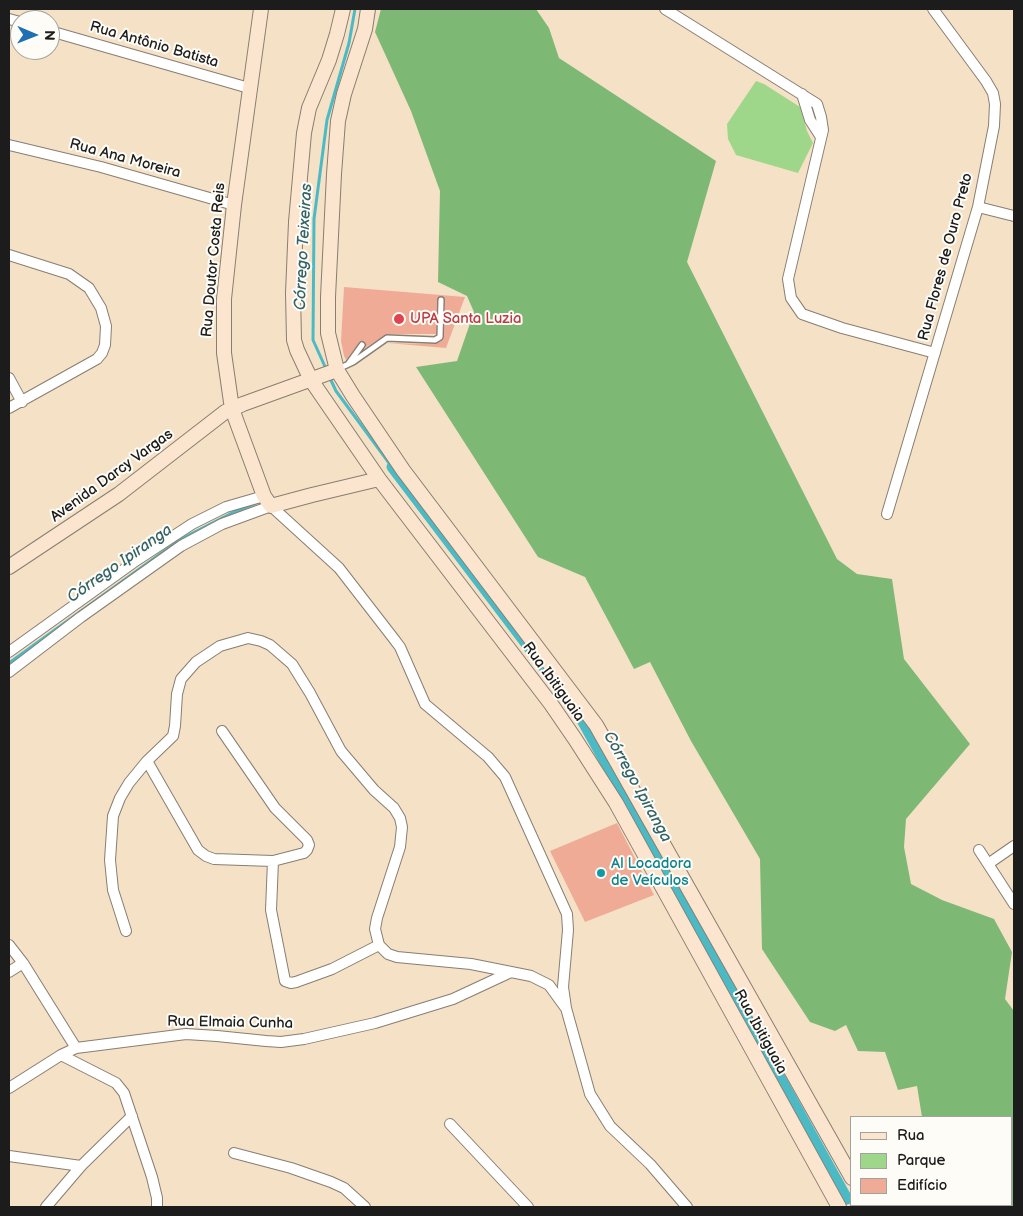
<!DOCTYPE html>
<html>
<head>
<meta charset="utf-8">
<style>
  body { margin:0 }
  #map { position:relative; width:1023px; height:1216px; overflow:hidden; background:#f5e1c6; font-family:"Balsamiq Sans",sans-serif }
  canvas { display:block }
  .frame { position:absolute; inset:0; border:10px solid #1c1c1c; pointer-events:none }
  .legend { position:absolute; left:850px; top:1116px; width:162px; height:90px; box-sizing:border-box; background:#fdfcf7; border:1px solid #a3a29f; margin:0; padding:6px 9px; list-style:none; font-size:15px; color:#1c1c1c }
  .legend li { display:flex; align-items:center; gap:10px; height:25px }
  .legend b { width:25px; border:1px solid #a3a29f }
  .north { position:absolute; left:10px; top:10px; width:50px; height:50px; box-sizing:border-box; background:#fdfcf7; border:1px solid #a3a29f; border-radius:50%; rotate:91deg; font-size:14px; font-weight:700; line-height:20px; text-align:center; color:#1c1c1c }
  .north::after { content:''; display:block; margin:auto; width:18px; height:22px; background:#1f6fb2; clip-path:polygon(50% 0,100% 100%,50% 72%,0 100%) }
</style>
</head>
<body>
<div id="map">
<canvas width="1023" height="1216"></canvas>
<div class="frame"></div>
<ul class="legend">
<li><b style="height:6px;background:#fbe5cf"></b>Rua</li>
<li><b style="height:14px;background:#9ed789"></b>Parque</li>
<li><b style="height:14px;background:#f0ab97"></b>Edifício</li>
</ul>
<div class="north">N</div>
</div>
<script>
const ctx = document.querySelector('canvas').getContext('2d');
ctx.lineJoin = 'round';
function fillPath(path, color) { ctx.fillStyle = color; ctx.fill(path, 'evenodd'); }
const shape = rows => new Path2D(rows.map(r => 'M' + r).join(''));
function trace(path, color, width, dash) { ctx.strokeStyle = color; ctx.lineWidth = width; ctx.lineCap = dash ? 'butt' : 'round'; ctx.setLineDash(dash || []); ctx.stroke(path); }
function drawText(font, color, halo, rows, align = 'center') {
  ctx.font = font + ' "Balsamiq Sans",sans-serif'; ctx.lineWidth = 4; ctx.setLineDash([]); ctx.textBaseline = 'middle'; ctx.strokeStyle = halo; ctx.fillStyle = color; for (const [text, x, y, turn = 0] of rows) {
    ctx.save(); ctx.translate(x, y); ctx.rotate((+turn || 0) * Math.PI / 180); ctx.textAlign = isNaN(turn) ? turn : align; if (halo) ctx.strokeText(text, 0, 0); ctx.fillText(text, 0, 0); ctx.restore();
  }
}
fillPath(shape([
  [756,81,764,84,800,107,807,131,813,143,798,173,736,155,728,139,727,124]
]), '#9ed789');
fillPath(shape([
  [381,9,536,9,549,28,559,58,716,161,687,262,837,559,857,574,892,579,904,659,970,744,906,819,904,847,911,884,942,900,994,919,1012,952,1005,999,1014,1011,1014,1207,955,1207,955,1205,1012,1205,1012,1117,922,1117,917,1086,898,1090,885,1052,858,1051,846,1025,835,1031,810,1022,762,949,760,859,691,741,650,662,634,669,585,577,538,557,416,367,457,361,474,312,467,296,438,282,440,191,411,111,375,32]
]), '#7eb875');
trace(shape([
  [327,371,313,340,314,219,327,120,349,43,355,9],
  [329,376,336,391,392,467],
  [9,663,181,539,230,514,256,503]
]), '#4cbac5', 3);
trace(shape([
  [392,467,577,711,847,1199]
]), '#4cbac5', 11);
fillPath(shape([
  [344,287,465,297,446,348,387,343,435,344,443,340,444,337,445,300,444,297,441,296,437,300,436,334,387,334,365,348,366,343,361,341,346,360,344,356,341,341],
  [617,823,654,895,585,922,550,851]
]), '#f0ab97');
const lane = shape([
  [349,363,362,345],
  [338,369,353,362,387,338,435,340,440,337,441,300]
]);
const street = shape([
  [665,9,817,104,821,117,823,130,788,279,791,298,802,314,842,328,935,353],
  [9,19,20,22],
  [50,31,249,88],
  [802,94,810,120,821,137],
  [9,145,101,167,234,205],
  [978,207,1014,216],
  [9,255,69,274,89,288,101,308,106,326,105,345,102,353,97,359,9,408],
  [9,378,22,402],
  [887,514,978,207,994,126,995,104,993,93,986,81,933,9],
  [9,652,137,560,192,524,226,507,264,496],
  [9,672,81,617,181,546,222,524,271,506,339,568,394,639,400,647,425,704,488,757,505,777,567,914,568,930,563,987,566,1008,590,1094,610,1126,650,1164,687,1207],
  [147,761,198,850,206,856,214,859,273,861,304,853,307,850,309,845,307,840,275,808,222,731],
  [979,850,1014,904],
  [273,861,271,910,285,981,291,983,296,982,332,969,379,945],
  [988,864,1014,846],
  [126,931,113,890,110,860,113,816,120,798,129,783,147,761,173,736,175,726,177,694,181,679,196,662,220,646,248,638,261,641,270,645,292,664,310,693,341,751,374,790,394,808,400,818,402,827,400,847,377,918,375,929,379,945,388,954,397,957,471,964,531,976,549,985,565,1007],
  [9,945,23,963,76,1048],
  [9,972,23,963],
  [61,1055,116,1083,124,1093,152,1177,157,1198,157,1207],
  [9,1088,61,1055,76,1048,186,1034,217,1036,266,1041,281,1042,304,1039,375,1023,453,999,511,972],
  [450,1124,528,1207],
  [234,1153,291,1168,331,1182,344,1188,365,1207],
  [9,1156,81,1166],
  [46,1207,81,1166,132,1116]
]);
const secondary = shape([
  [261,9,234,205,224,299,224,353,232,409,264,496,271,506,312,495,379,479],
  [343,9,337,34,329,60,309,108,304,133,296,222,293,293,294,340,297,350,311,380,379,479,551,704,575,739,616,803,839,1207],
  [368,9,365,29,344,94,338,121,334,174,328,297,328,333,337,370,353,396,403,470,596,725,852,1178],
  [9,567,119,494,225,412,243,404,337,370],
  [869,1205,871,1207]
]);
trace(lane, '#887e71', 8);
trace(street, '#887e71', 12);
trace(secondary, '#887e71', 16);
trace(lane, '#fff', 5);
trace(street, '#fff', 10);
trace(secondary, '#fbe5cf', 14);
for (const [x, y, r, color] of [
  [399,319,6,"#e0444e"],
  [601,873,5,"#0f9aa8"]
]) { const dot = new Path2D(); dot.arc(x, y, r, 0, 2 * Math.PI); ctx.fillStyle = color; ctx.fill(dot); trace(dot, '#fdfcf7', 2); }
drawText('15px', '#1c1c1c', '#fdfcf7', [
  ["Rua Antônio Batista",154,45,16],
  ["Rua Ana Moreira",125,159,15],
  ["Rua Flores de Ouro Preto",946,257,-75],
  ["Rua Doutor Costa Reis",214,260,-85],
  ["Avenida Darcy Vargas",112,476,-36],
  ["Rua Ibitiguaia",553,682,54],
  ["Rua Elmaia Cunha",230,1023,1],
  ["Rua Ibitiguaia",760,1032,61]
]);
drawText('15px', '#be3a42', '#fdfcf7', [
  ["UPA Santa Luzia",410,319]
], 'left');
drawText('15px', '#0d838f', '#fdfcf7', [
  ["Al Locadora",611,864],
  ["de Veículos",611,881]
], 'left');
drawText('italic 16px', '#326368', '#fdfcf7', [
  ["Córrego Teixeiras",304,247,-87],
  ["Córrego Ipiranga",120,564,-35],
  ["Córrego Ipiranga",637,787,61]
]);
</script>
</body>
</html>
